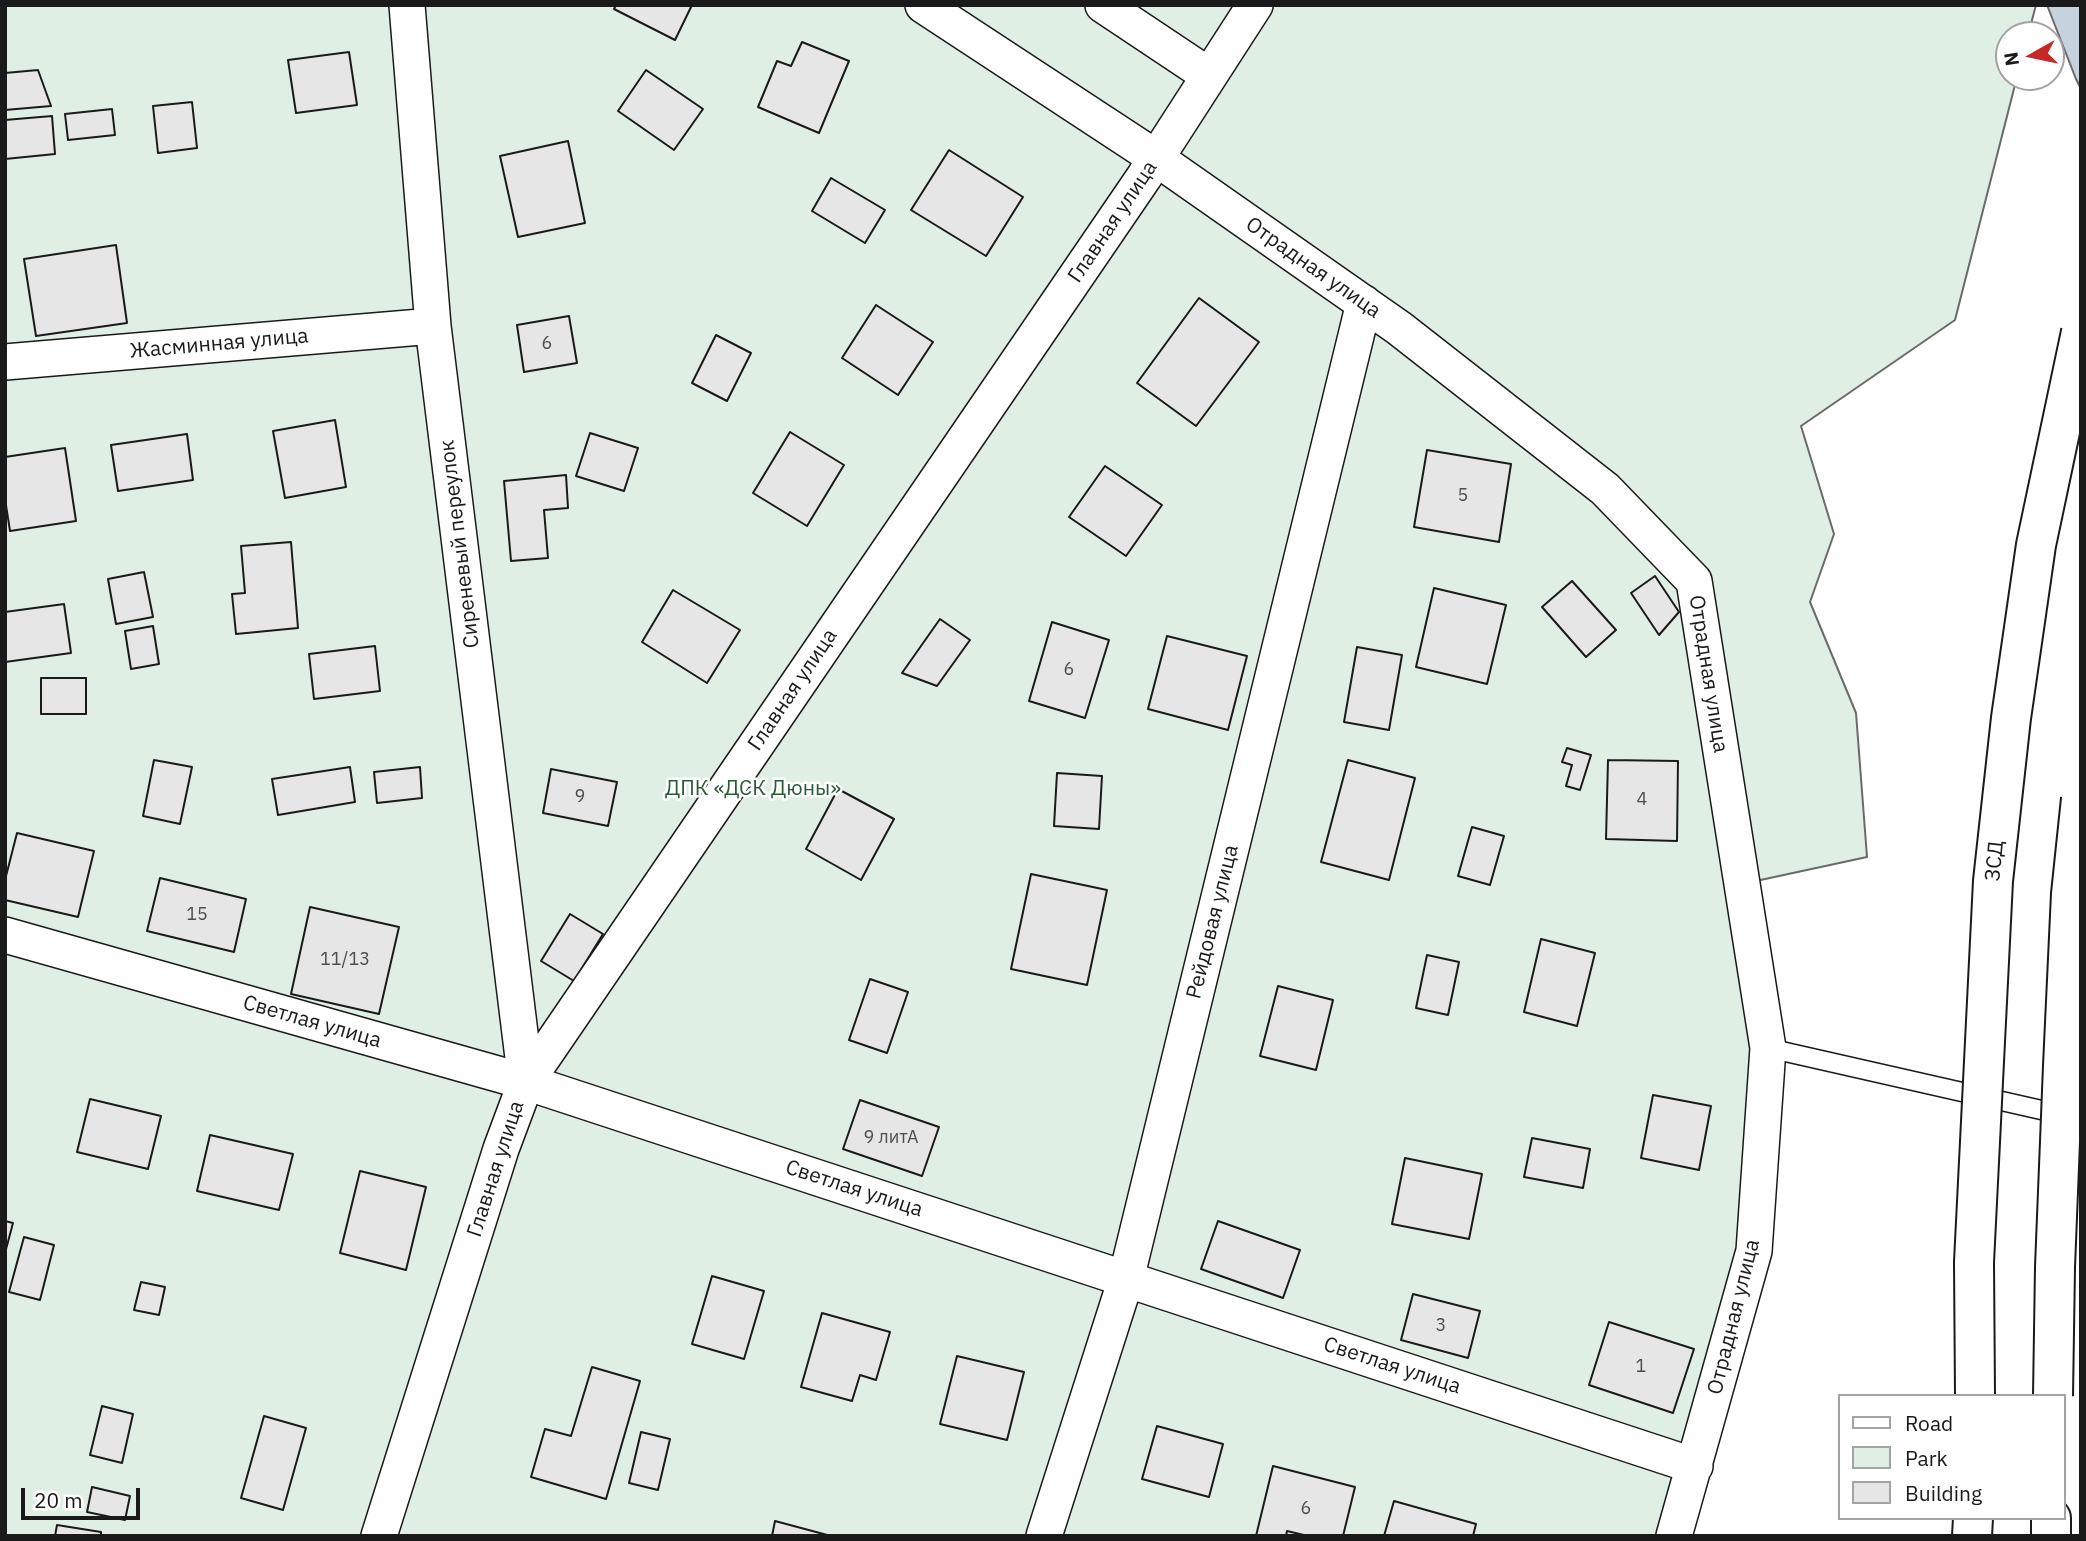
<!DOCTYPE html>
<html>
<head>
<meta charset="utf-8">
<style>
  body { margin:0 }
  #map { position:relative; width:2086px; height:1541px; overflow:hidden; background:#fff; font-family:"IBM Plex Sans",sans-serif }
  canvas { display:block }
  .frame { position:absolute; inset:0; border:7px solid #1a1a1a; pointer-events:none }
  .legend { position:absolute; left:1838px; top:1394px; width:228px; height:126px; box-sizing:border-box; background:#fff; border:2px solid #a3a3a3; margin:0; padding:9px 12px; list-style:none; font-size:21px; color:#1a1a1a }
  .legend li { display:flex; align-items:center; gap:14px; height:35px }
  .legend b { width:35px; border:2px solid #a3a3a3 }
  .north { position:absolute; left:1995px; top:21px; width:70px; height:70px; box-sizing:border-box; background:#fff; border:2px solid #a3a3a3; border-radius:50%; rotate:261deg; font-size:19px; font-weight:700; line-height:28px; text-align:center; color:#1a1a1a }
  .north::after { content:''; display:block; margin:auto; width:24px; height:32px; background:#c62828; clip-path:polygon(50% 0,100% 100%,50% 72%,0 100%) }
  .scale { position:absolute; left:21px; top:1488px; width:119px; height:32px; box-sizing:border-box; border:4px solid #1a1a1a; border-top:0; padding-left:9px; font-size:21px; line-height:24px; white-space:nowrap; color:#1a1a1a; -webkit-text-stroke:5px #fff; paint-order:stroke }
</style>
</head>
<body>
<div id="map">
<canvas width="2086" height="1541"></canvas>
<div class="frame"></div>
<ul class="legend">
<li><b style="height:9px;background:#fff"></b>Road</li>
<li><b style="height:19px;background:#e0efe3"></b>Park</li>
<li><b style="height:19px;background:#e6e6e6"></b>Building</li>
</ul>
<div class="north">N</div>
<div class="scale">20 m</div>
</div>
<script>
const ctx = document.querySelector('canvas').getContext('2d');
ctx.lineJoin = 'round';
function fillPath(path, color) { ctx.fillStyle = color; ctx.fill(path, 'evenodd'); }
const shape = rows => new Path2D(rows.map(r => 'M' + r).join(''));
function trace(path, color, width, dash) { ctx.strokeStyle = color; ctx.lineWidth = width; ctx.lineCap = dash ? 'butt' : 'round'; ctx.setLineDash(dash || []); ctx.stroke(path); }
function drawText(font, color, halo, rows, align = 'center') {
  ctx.font = font + ' "IBM Plex Sans",sans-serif'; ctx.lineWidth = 5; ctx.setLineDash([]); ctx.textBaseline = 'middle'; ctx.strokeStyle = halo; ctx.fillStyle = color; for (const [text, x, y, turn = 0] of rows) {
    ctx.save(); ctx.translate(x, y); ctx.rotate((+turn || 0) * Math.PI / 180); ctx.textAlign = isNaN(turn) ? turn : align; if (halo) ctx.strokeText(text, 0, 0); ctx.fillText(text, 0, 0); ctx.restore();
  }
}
const green = shape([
  [5,5,2036,5,2028,35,2009,35,2009,77,2017,77,1955,320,1801,426,1834,534,1810,602,1856,713,1867,857,1742,884,1766,1037,1754,1251,1674,1536,5,1536,5,5]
]);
fillPath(green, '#e0efe3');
trace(green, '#6a6a6a', 2);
const water = shape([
  [2047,5,2081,5,2081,89,2076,79,2047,5]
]);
fillPath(water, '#c6d2dc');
trace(water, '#6a6a6a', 2);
const building = shape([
  [616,5,692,5,675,40,614,9,616,5],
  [802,42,849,61,819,133,758,107,777,61,791,66,802,42],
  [349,52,357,105,296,113,288,60,349,52],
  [38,70,51,106,5,110,5,73,38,70],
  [646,70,703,109,674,150,618,111,646,70],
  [192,102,197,148,158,153,153,106,192,102],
  [112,109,115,135,68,140,65,114,112,109],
  [52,116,55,154,5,159,5,120,52,116],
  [568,141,585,223,518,237,500,156,568,141],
  [949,150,1023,197,986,256,911,210,949,150],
  [831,178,885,210,865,243,812,211,831,178],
  [116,245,127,323,36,336,24,259,116,245],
  [1199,298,1259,342,1196,426,1137,383,1199,298],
  [876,305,933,342,898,395,842,358,876,305],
  [569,316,577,363,524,372,517,325,569,316],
  [716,335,751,353,727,401,692,383,716,335],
  [335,420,346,487,285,498,273,431,335,420],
  [790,432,844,465,807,526,753,493,790,432],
  [590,433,638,448,624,491,576,476,590,433],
  [187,434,193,480,118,491,111,445,187,434],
  [65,448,76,521,10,531,5,499,5,457,65,448],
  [1427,450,1511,464,1499,542,1414,527,1427,450],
  [1105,466,1162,505,1126,556,1069,517,1105,466],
  [566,475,568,508,544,510,548,558,511,561,504,481,566,475],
  [291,542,298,628,236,634,232,594,245,593,241,546,291,542],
  [144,572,153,617,116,624,108,579,144,572],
  [1655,576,1679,612,1659,635,1631,593,1655,576],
  [1572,581,1616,630,1586,657,1542,607,1572,581],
  [1434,588,1506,605,1487,684,1416,667,1434,588],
  [673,590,740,630,707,683,642,642,673,590],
  [64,604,71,653,5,662,5,612,64,604],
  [940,619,970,640,937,686,902,673,940,619],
  [1052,622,1109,640,1085,718,1029,701,1052,622],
  [153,626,159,664,131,669,125,631,153,626],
  [1167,636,1247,656,1228,730,1148,709,1167,636],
  [375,646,380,691,314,699,309,654,375,646],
  [1357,647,1402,655,1389,730,1344,722,1357,647],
  [41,678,86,678,86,714,41,714,41,678],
  [1567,748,1591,755,1580,790,1566,786,1572,765,1562,762,1567,748],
  [154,760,192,767,180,824,143,816,154,760],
  [1348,760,1415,778,1389,880,1321,862,1348,760],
  [1608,760,1678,761,1677,841,1606,839,1608,760],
  [350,767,355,802,278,815,272,779,350,767],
  [420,767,422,798,377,803,374,772,420,767],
  [551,769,617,782,608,826,543,813,551,769],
  [1057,773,1102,776,1099,829,1054,826,1057,773],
  [838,789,894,819,861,880,806,849,838,789],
  [1472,827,1504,836,1490,885,1458,876,1472,827],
  [17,833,94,851,78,917,5,900,5,880,17,833],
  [1031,874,1107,890,1087,985,1011,969,1031,874],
  [160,878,246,899,234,952,147,931,160,878],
  [310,907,399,927,379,1014,291,994,310,907],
  [570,914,603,934,574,981,541,961,570,914],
  [1541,939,1595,953,1577,1026,1524,1012,1541,939],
  [1427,955,1459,962,1448,1015,1416,1008,1427,955],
  [870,979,908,992,887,1053,849,1040,870,979],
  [1278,986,1333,1000,1316,1070,1260,1056,1278,986],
  [1653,1095,1711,1106,1699,1170,1641,1158,1653,1095],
  [90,1099,161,1116,148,1169,77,1152,90,1099],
  [860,1100,939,1127,922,1176,843,1149,860,1100],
  [210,1135,293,1154,279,1210,197,1191,210,1135],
  [1532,1138,1590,1149,1583,1188,1524,1177,1532,1138],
  [1405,1158,1482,1174,1469,1239,1392,1224,1405,1158],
  [360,1171,426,1187,406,1270,340,1253,360,1171],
  [5,1221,13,1223,5,1253,5,1221],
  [1218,1221,1300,1250,1283,1298,1201,1269,1218,1221],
  [24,1237,54,1245,40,1300,9,1292,24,1237],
  [712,1276,764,1291,744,1359,692,1344,712,1276],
  [141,1282,165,1287,159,1315,134,1310,141,1282],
  [1413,1294,1480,1311,1468,1358,1401,1340,1413,1294],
  [822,1313,890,1332,876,1380,860,1375,852,1401,801,1387,822,1313],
  [1609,1322,1694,1349,1673,1413,1589,1385,1609,1322],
  [957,1356,1024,1372,1007,1440,940,1424,957,1356],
  [592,1367,640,1381,606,1499,531,1477,545,1429,571,1436,592,1367],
  [102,1406,133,1414,122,1463,90,1455,102,1406],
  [264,1416,306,1428,283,1510,241,1498,264,1416],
  [1157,1426,1223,1444,1209,1497,1142,1479,1157,1426],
  [641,1432,670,1439,658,1490,629,1483,641,1432],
  [1273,1466,1355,1487,1343,1536,1308,1536,1287,1531,1286,1536,1256,1536,1273,1466],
  [92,1487,130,1496,125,1520,87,1512,92,1487],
  [1394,1501,1476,1524,1473,1536,1384,1536,1394,1501],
  [775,1521,831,1536,772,1536,775,1521],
  [57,1525,101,1532,101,1536,55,1536,57,1525]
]);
fillPath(building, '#e6e6e6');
trace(building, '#1a1a1a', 2);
const lane = shape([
  [1768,1048,2081,1119]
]);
const street = shape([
  [407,5,433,326,526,1082],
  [923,5,1156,158,1399,328,1605,489,1694,581,1768,1048,1754,1251,1674,1536],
  [1103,5,1208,75],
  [5,362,433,326],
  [5,935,526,1082,1695,1466],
  [379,1536,501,1149,526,1082,1144,177,1255,5],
  [1044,1536,1126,1279,1364,303]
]);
const highway = shape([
  [1972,1536,1973,1518],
  [2051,1536,2051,1518]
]);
trace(lane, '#1a1a1a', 21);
trace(street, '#1a1a1a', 38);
trace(highway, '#1a1a1a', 42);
trace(lane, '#fff', 18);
trace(street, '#fff', 35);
trace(highway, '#fff', 38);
const highwayBridge = shape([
  [1975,1396,1974,1262,1993,881,2011,718,2036,545,2081,332],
  [2053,1396,2055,1267,2063,1066,2071,894,2081,799]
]);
trace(highwayBridge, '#1a1a1a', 42, []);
trace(highwayBridge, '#fff', 38);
drawText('18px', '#4d4d4d', null, [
  ["6",547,344],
  ["5",1463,496],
  ["6",1069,670],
  ["9",580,797],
  ["4",1642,800],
  ["15",197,915],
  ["11/13",345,960],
  ["9 литА",891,1138],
  ["3",1441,1326],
  ["1",1641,1367],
  ["6",1306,1509]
]);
drawText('21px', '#1a1a1a', '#fff', [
  ["Главная улица",1113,222,-56],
  ["Отрадная улица",1313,268,35],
  ["Жасминная улица",219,344,-5],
  ["Сиреневый переулок",460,544,-97],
  ["Отрадная улица",1708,674,81],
  ["Главная улица",793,690,-56],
  ["ЗСД",1995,861,-84],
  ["Рейдовая улица",1213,922,-76],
  ["Светлая улица",312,1022,16],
  ["Главная улица",496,1169,-72],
  ["Светлая улица",854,1189,18],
  ["Отрадная улица",1734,1317,-76],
  ["Светлая улица",1392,1366,18]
]);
drawText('21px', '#2b5a34', '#fff', [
  ["ДПК «ДСК Дюны»",753,789]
]);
</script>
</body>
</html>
